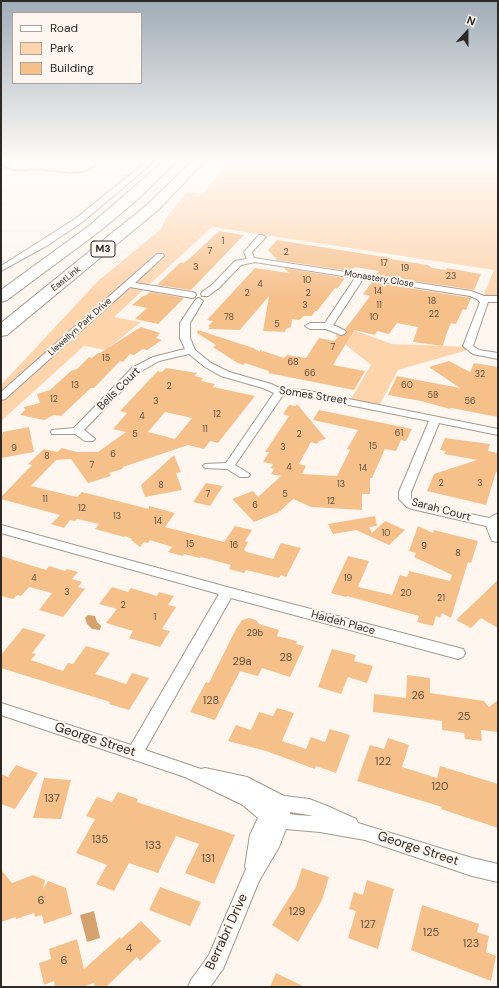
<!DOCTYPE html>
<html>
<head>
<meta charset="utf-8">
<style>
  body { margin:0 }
  #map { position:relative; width:499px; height:988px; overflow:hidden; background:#fef6ef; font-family:"DM Sans",sans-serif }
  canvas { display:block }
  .frame { position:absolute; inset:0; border:2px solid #2d2925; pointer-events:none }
  .legend { position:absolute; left:12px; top:12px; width:130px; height:72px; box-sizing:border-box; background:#fef6ef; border:1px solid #aaa49e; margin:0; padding:5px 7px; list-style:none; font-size:12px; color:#2d2925 }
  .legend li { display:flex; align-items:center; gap:8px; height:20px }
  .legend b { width:20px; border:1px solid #aaa49e }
  .north { position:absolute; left:447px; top:12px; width:40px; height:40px; -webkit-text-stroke:3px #fef6ef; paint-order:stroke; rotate:21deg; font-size:11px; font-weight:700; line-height:16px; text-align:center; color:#2d2925 }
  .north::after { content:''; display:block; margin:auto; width:14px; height:18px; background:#2d2925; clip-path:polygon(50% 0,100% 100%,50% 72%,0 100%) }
</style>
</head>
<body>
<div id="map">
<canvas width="499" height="988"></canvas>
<div class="frame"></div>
<ul class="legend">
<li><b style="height:5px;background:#fff"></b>Road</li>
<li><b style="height:11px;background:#fed4ad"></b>Park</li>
<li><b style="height:11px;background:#f6c08b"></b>Building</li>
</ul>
<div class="north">N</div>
</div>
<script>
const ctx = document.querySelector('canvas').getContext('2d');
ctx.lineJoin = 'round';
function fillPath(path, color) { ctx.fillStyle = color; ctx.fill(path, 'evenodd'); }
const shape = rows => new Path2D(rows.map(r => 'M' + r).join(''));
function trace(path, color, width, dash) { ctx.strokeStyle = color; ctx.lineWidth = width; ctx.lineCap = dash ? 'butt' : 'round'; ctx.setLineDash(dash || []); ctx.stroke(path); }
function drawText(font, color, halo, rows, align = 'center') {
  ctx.font = font + ' "DM Sans",sans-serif'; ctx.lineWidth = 4; ctx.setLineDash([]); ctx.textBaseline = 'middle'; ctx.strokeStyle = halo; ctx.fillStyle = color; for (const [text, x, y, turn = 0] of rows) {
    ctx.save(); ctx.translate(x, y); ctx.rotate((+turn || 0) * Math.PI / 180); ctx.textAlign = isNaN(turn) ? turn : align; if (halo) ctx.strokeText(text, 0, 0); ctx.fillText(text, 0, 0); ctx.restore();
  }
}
fillPath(shape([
  [230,160,498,160,498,299,482,299,494,270,212,227,114,317,141,322,106,350,84,346,1,421,1,385,98,281,161,229,166,218,187,192,203,194],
  [347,328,392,344,469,347,471,349,398,370,378,408,349,402,371,365,335,336]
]), '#fed4ad');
fillPath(shape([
  [88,615,95,616,97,622,101,626,100,630,92,629,87,624,85,618],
  [94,911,100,938,87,942,80,915]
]), '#d5a16d');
trace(shape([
  [1,165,6,168,20,171,35,169,73,173,84,172,95,165,96,160]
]), '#d5a16d', 2.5);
fillPath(shape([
  [219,231,244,235,191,290,157,285,181,262,183,263,189,259],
  [277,240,391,258,390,259,428,265,432,268,446,270,447,268,481,274,474,290,376,275,379,271,355,267,350,271,277,260,268,250],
  [255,268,289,273,284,268,345,278,337,289,335,288,317,311,315,311,312,316,304,316,299,320,292,319,291,327,286,329,285,332,263,331,269,296,240,330,208,329,210,327,208,326,213,321,207,320],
  [372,282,471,298,466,310,463,309,456,324,451,323,446,335,443,346,413,342,418,327,397,323,389,334,377,331,375,335,354,330,333,365,365,371,354,390,268,373,269,371,245,363,243,365,236,362,213,347,216,345,197,333,198,330,253,348,260,352,260,350,284,358,287,355,306,358,319,338,334,341,339,336,341,336,347,333,345,329,357,314,370,296,363,294],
  [150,292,184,298,158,324,135,319,147,308,132,305,143,296,145,296],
  [141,327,160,333,156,338,162,340,147,350,143,349,134,355,130,354,123,362,120,361,94,388,91,388,61,416,54,415,44,420,20,415,25,410,24,407,40,403,37,394,50,390,71,371,77,369,89,357,92,358,98,353,100,353],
  [449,361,470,372,474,363,498,367,498,417,451,408,450,409,421,401,388,395,397,376,460,388,429,367],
  [166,368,197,373,194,376,203,378,201,381,215,384,213,387,255,396,218,443,210,441,204,449,188,445,123,467,122,469,109,473,111,476,88,483,71,459,56,460,31,486,77,497,82,492,149,509,149,506,175,513,165,527,224,542,235,526,252,530,245,541,248,542,244,550,247,552,273,559,281,543,301,548,286,577,281,575,279,578,246,570,244,573,229,569,231,565,201,557,200,558,184,554,183,556,168,552,172,547,150,540,148,543,144,542,140,547,131,540,132,539,125,536,124,537,95,529,99,524,77,519,75,521,70,520,64,528,51,524,60,515,1,499,1,497,32,465,28,464,44,449,57,452,62,448,77,452,98,452,126,432,113,429,127,413,120,411,153,376,158,371,162,372],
  [165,412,192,418,175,439,148,432],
  [297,404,326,439,319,441,317,444,311,442,299,464,306,466,302,474,337,476,350,450,347,449,358,430,313,420,319,410,412,429,406,441,401,440,396,451,385,449,372,478,370,478,370,494,362,494,362,510,311,507,293,499,279,512,254,522,232,499,253,491,258,497,281,476,271,474,274,469,271,468,273,464,263,462,269,452,265,452,289,416,283,414,289,405,296,406],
  [29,427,34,452,1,458,1,435,3,434,3,432],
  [445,438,490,444,488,451,498,453,498,473,496,472,486,505,427,491,434,474,477,460,444,454,446,451,440,450],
  [174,455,181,472,176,473,182,490,145,497,141,485],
  [206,483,223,486,210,506,193,502],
  [375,516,377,526,369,527,372,533,385,521,405,530,389,545,356,530,333,534,328,524],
  [418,526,433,533,434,530,478,541,471,563,468,562,451,618,442,613,440,618,436,616,433,626,417,622,419,616,347,596,346,597,331,593,348,556,369,561,358,587,392,595,400,575,407,577,409,571,450,581,452,575,414,557,416,553,409,551],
  [1,556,46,570,49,566,65,571,67,569,78,572,72,579,82,582,78,587,85,589,63,617,39,610,52,593,29,587,21,596,17,595,13,599,1,596],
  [498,580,498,628,481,618,471,628,456,620],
  [112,587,128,592,131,588,157,596,159,592,174,596,168,605,176,607,162,629,170,631,160,647,129,638,133,631,106,623,117,609,99,604],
  [249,618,256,620,259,624,279,630,277,636,297,641,296,644,304,646,290,677,262,668,258,676,240,671,215,720,190,712,206,682,209,683,236,629,242,620],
  [23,628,46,635,32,653,36,654,31,660,63,671,68,663,73,664,86,646,110,653,95,674,126,684,132,673,149,678,129,710,109,704,110,702,1,668,1,655],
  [332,649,356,655,354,661,373,666,367,683,348,677,341,694,318,687],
  [407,675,430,678,430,693,484,701,489,707,498,700,498,732,481,730,482,741,465,739,464,733,442,730,442,721,373,712,374,694,406,698],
  [277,708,294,713,282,741,306,749,311,737,325,742,330,729,350,735,336,773,316,766,315,769,266,751,228,741,236,725,251,730,259,712,273,716],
  [388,738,409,745,402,767,437,778,440,766,498,784,498,828,441,809,442,807,357,781,370,745,384,749],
  [16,765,38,773,15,809,1,804,1,774,8,777],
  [44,778,71,780,61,819,33,818],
  [118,792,138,799,137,802,235,835,214,884,185,873,199,844,176,836,158,873,129,863,114,891,96,884,107,865,76,853,95,819,86,816,97,797,112,802],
  [302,868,329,877,322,900,298,942,272,925,296,887],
  [1,870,12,883,33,875,45,880,43,889,48,881,66,888,72,914,44,924,42,915,35,917,34,913,16,919,16,917,1,922],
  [367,880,394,889,378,949,348,938,356,911,349,909,354,892,363,895],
  [160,887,201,902,190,926,149,910],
  [422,905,479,924,477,932,489,936,486,952,496,956,491,981,411,950],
  [141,921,161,941,140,961,137,957,106,987,95,987,94,983,82,987,55,987,54,981,44,985,39,963,51,959,49,949,77,939,84,969,120,937,121,939],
  [276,973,305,987,270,987]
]), '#f6c08b');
const street = shape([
  [148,160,155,160,117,193,81,223,48,245,1,271,1,266,75,219,148,160],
  [259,235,262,235,266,237,252,252,254,258,471,291,484,296,498,296,498,302,488,302,473,346,479,350,498,353,498,359,473,354,463,346,480,302,477,299,470,296,363,279,333,325,344,330,346,332,344,334,341,335,326,329,310,329,305,326,310,323,325,323,355,278,255,262,241,265,219,288,208,296,202,296,201,294,202,292,213,284,235,261,247,259,244,252,259,235],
  [157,254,163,254,164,256,135,283,192,292,195,293,196,295,195,297,192,298,130,287,5,399,1,400,1,392,157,254],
  [199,298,203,301,190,323,190,338,195,350,211,363,229,372,271,384,282,389,304,390,498,429,498,435,439,423,411,492,411,498,419,503,489,518,498,513,498,542,492,541,486,526,412,509,407,507,399,499,399,492,429,421,304,396,283,395,235,465,248,473,250,475,248,477,240,477,227,469,205,468,203,466,205,464,226,463,274,393,263,388,221,376,205,367,189,354,159,361,140,372,84,430,93,437,95,439,93,441,85,441,75,434,52,434,51,432,52,430,74,428,132,368,153,357,185,349,180,338,180,323,196,299,199,298],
  [1,525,227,587,463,649,465,653,463,657,458,659,231,598,145,750,201,769,205,768,247,777,284,796,309,799,325,805,356,819,358,823,472,858,498,864,498,882,472,876,365,840,320,832,286,829,279,847,259,881,223,969,210,987,188,987,191,980,209,955,246,869,245,867,250,835,258,818,243,805,185,777,1,715,1,703,131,745,219,594,1,533,1,525],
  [290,812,309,815,313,816,295,815,290,814,290,812]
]);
const highway = shape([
  [165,160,178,160,138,199,100,231,7,300,1,302,1,290,90,225,165,160],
  [193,160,206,160,158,210,7,335,1,336,1,323,148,204,193,160]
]);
trace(street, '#a5998f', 2);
trace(highway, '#a5998f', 2);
fillPath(street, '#fff');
fillPath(highway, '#fff');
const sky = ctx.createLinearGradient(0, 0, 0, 298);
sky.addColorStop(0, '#a0acb7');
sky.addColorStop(0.54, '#fffbf8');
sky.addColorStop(1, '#fffbf800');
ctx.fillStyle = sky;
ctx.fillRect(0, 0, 499, 298);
drawText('9px', '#5f4f3e', null, [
  ["1",223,242],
  ["7",210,252],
  ["2",286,253],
  ["17",384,264],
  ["3",196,268],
  ["19",405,269],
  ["23",451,277],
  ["10",307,281],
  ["4",260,285],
  ["14",378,292],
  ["2",247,294],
  ["2",308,294],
  ["18",432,302],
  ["3",305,306],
  ["11",379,306],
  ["22",434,315],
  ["78",229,318],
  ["10",374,318],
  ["5",277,325],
  ["7",333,348],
  ["15",106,359],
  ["68",293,363],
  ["66",310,374],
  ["32",480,375],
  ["13",75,386],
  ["60",407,386],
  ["2",169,387],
  ["58",433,396],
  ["12",54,400],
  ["3",156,402],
  ["56",470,402],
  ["12",217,415],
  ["4",142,417],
  ["11",205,430],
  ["61",399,434],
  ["5",135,435],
  ["2",299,435],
  ["15",373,447],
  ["3",283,448],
  ["9",14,449],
  ["6",113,455],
  ["8",47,457],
  ["7",92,466],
  ["4",289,468],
  ["14",363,469],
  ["2",441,484],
  ["3",480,484],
  ["13",341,485],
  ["8",161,486],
  ["7",208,495],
  ["5",285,495],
  ["11",45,500],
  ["12",331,502],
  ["6",255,506],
  ["12",82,509],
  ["13",117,517],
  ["14",158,522],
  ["10",386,534],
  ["15",190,545],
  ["16",234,546],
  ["9",424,547],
  ["8",458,554],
  ["4",34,579],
  ["19",348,579],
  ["3",67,593],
  ["20",406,594],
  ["21",441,599],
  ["2",123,606],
  ["1",155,618],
  ["29b",255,634]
]);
drawText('9px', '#2d2925', '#fef6ef', [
  ["EastLink",66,279,-38],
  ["Monastery Close",379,279,9],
  ["Llewellyn Park Drive",80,327,-42]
]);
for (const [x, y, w] of [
  [103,249,24]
]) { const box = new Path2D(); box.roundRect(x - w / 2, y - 8, w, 16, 3); ctx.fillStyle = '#fef6ef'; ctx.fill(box); trace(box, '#2d2925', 1); }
drawText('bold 10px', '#2d2925', null, [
  ["M3",103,249]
]);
drawText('11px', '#2d2925', '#fef6ef', [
  ["Bells Court",119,389,-45],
  ["Somes Street",313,396,9],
  ["Sarah Court",441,510,15],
  ["Haideh Place",343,623,15]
]);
drawText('11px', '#5f4f3e', null, [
  ["28",286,658],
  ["29a",242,662],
  ["26",418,696],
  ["128",211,701],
  ["25",464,717],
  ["122",383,762],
  ["120",440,787],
  ["137",52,799],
  ["135",100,840],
  ["133",153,846],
  ["131",208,859],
  ["6",41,901],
  ["129",297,912],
  ["127",368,925],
  ["125",431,933],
  ["123",471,944],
  ["4",129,949],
  ["6",64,961]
]);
drawText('13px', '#2d2925', '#fef6ef', [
  ["George Street",95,740,18],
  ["George Street",418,849,18],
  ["Berrabri Drive",227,932,-65]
]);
</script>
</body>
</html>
